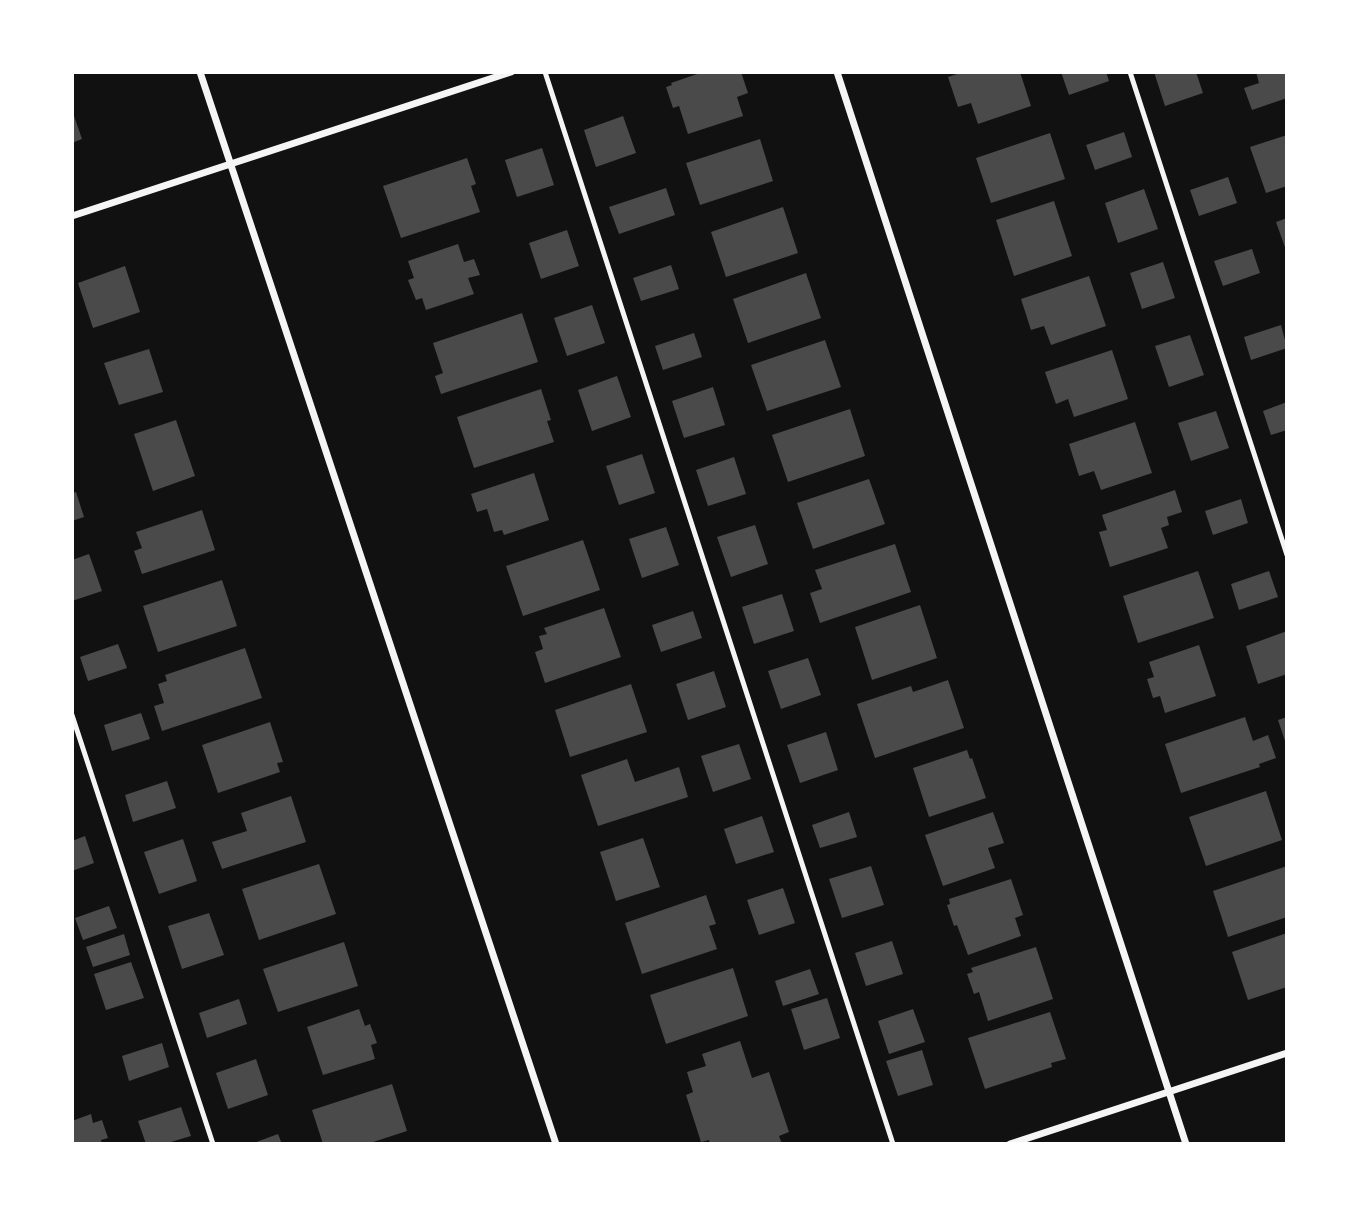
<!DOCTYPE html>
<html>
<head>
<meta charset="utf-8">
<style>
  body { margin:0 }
  #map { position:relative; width:1359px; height:1216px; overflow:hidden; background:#111; font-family:"Source Sans 3",sans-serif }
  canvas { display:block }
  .frame { position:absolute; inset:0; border:74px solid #fff; pointer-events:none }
</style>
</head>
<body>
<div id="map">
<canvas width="1359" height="1216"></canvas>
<div class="frame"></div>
</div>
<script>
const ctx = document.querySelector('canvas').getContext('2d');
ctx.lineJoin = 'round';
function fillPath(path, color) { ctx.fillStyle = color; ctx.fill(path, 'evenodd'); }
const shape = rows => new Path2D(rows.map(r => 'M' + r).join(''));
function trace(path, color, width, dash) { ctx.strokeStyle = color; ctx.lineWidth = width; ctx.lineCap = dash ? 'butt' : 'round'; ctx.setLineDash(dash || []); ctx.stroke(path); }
fillPath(shape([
  [703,72,741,72,748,93,737,97,743,116,688,134,679,106,673,108,666,87,672,85,671,83],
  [963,72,1020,72,1031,106,978,124,971,103,958,107,948,77],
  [1061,72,1106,72,1109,81,1069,95],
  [1154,72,1196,72,1203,93,1165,106],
  [1256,72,1287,72,1287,98,1252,110,1244,88,1259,83],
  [72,110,82,139,72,143],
  [623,116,636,153,596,167,584,130],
  [1124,132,1132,157,1095,170,1086,145],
  [1050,133,1065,179,991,203,976,158],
  [1287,135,1287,186,1266,193,1250,147],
  [760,139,773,181,700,205,686,163],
  [542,148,554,185,517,197,505,160],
  [467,158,476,184,471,186,480,212,401,238,383,186],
  [1228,177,1237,203,1199,216,1190,190],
  [666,188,675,215,619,234,609,207],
  [1144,189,1158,229,1118,243,1105,203],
  [1054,201,1072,256,1014,276,996,220],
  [783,207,798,253,726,277,711,232],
  [1287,218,1287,253,1276,222],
  [567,230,579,266,541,279,529,243],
  [458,244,464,262,474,259,480,275,468,278,474,294,426,310,422,298,416,300,408,280,414,278,408,261],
  [1252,249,1260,273,1223,286,1214,261],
  [1163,262,1175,298,1142,309,1130,273],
  [671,265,679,289,641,301,633,278],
  [125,266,140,312,93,328,78,283],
  [806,273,821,318,748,343,733,299],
  [1089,276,1106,326,1051,345,1044,326,1031,330,1021,299],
  [592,305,605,343,567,356,554,318],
  [522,313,538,362,441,394,435,376,443,373,433,343],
  [1281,325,1287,348,1251,360,1244,337],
  [694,333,702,357,663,370,655,346],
  [1190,335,1204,375,1169,387,1155,346],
  [825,340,841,387,767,411,751,365],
  [149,349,163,392,119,405,104,363],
  [1112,350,1128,399,1074,417,1068,399,1056,404,1045,372],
  [617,376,631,417,592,431,578,390],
  [713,387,725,425,684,438,672,401],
  [541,389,551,420,547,421,554,442,474,468,457,417],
  [1287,402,1287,430,1271,435,1263,411],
  [850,409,865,456,788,482,772,435],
  [1216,411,1229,448,1191,461,1178,423],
  [176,420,195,476,153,491,134,434],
  [1135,422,1152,473,1101,490,1094,471,1079,476,1069,444],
  [642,454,655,493,619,505,606,466],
  [734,457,746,494,708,506,696,470],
  [534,473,549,520,504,535,502,530,494,532,487,509,477,512,471,494],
  [869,479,885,524,813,549,797,503],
  [1175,490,1182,512,1167,517,1169,525,1161,528,1168,548,1110,567,1099,532,1107,530,1102,515],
  [76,492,84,517,72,521,72,493],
  [1241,499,1248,523,1213,535,1205,511],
  [202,510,215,550,142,574,134,551,142,548,136,532],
  [755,525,768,564,731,577,717,537],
  [666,527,679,565,642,578,629,539],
  [583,540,600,590,523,616,506,566],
  [895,544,911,592,820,623,810,593,822,589,815,570],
  [89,554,102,591,72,601,72,560],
  [1198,571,1214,618,1138,643,1123,596],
  [1269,571,1278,597,1239,610,1231,584],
  [222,580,237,626,158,652,143,606],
  [782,594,794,631,754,644,742,607],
  [920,605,937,658,872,680,855,627],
  [604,608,621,657,545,683,535,652,543,649,539,636,547,634,544,628],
  [693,611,702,638,661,652,652,625],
  [1287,631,1287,674,1258,684,1246,646],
  [118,644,127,668,88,681,80,657],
  [1199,645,1216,696,1165,713,1160,696,1153,698,1147,679,1154,677,1149,662],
  [245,648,262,698,162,731,154,706,164,703,158,684,167,681,165,675],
  [808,658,821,695,781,709,768,671],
  [714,671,726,707,688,720,676,684],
  [948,680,964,728,875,758,857,704,911,686,913,692],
  [631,684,647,732,570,757,555,710],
  [141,713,150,739,112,751,104,725],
  [1245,717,1253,741,1268,735,1276,758,1259,764,1260,767,1181,793,1165,744],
  [1287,717,1287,747,1278,720],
  [270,722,283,762,277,763,280,772,218,793,202,745],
  [826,732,838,770,800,783,787,745],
  [739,744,751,779,713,792,701,756],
  [967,750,970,759,972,758,986,798,929,817,913,768],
  [627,759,635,782,679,767,688,797,598,826,581,775],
  [167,781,176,808,133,822,125,795],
  [1266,791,1282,840,1206,866,1189,817],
  [291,796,306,842,222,869,212,842,247,831,241,813],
  [849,812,857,837,820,848,812,825],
  [993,812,1004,843,988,848,995,868,943,886,925,835],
  [762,816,774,852,736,864,724,829],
  [85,836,94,863,72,871,72,841],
  [643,838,660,887,616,901,600,852],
  [183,839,197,881,159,894,144,852],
  [319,864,336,914,259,940,242,889],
  [871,866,884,905,842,918,829,879],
  [1287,866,1287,917,1228,937,1213,891],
  [1011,879,1023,915,1015,918,1021,936,968,955,957,925,954,926,947,905,950,904,949,899],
  [783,888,795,923,759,935,747,900],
  [706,895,716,924,709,926,717,949,642,974,625,923],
  [109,906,117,928,83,940,75,918],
  [209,913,224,955,182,969,168,926],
  [1287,933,1287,987,1248,1000,1232,952],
  [124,934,130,955,93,967,86,947],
  [892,941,903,974,866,986,855,953],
  [344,942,358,986,278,1012,263,969],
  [1036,947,1053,999,988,1021,979,992,974,994,967,974,973,972,971,968],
  [131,962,144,998,106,1010,94,974],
  [733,968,748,1016,666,1044,650,995],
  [810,969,819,994,783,1006,775,981],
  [827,998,840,1038,804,1050,791,1009],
  [239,999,247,1024,207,1038,199,1013],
  [359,1009,365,1026,370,1024,377,1043,371,1045,375,1059,323,1075,307,1027],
  [913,1009,925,1042,889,1054,878,1021],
  [1050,1012,1066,1059,1051,1063,1052,1067,985,1089,968,1038],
  [740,1041,752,1078,769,1072,789,1132,779,1136,782,1144,710,1144,709,1140,701,1142,686,1095,693,1092,687,1072,706,1066,702,1054],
  [162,1043,169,1067,129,1081,122,1056],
  [922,1050,933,1085,898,1096,886,1061],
  [256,1059,268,1095,228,1109,216,1073],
  [392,1084,407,1131,367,1144,323,1144,312,1110],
  [181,1107,191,1136,164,1144,146,1144,138,1121],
  [91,1114,93,1123,102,1120,108,1138,101,1140,102,1144,72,1144,72,1121],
  [278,1134,282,1144,251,1144]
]), '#4a4a4a');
trace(shape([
  [545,72,893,1144],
  [1130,72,1287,555],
  [72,715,213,1144]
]), '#f5f5f5', 5);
trace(shape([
  [200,72,556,1144],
  [837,72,1186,1144],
  [72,216,511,72],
  [1010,1144,1287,1053]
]), '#f5f5f5', 7);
</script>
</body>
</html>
